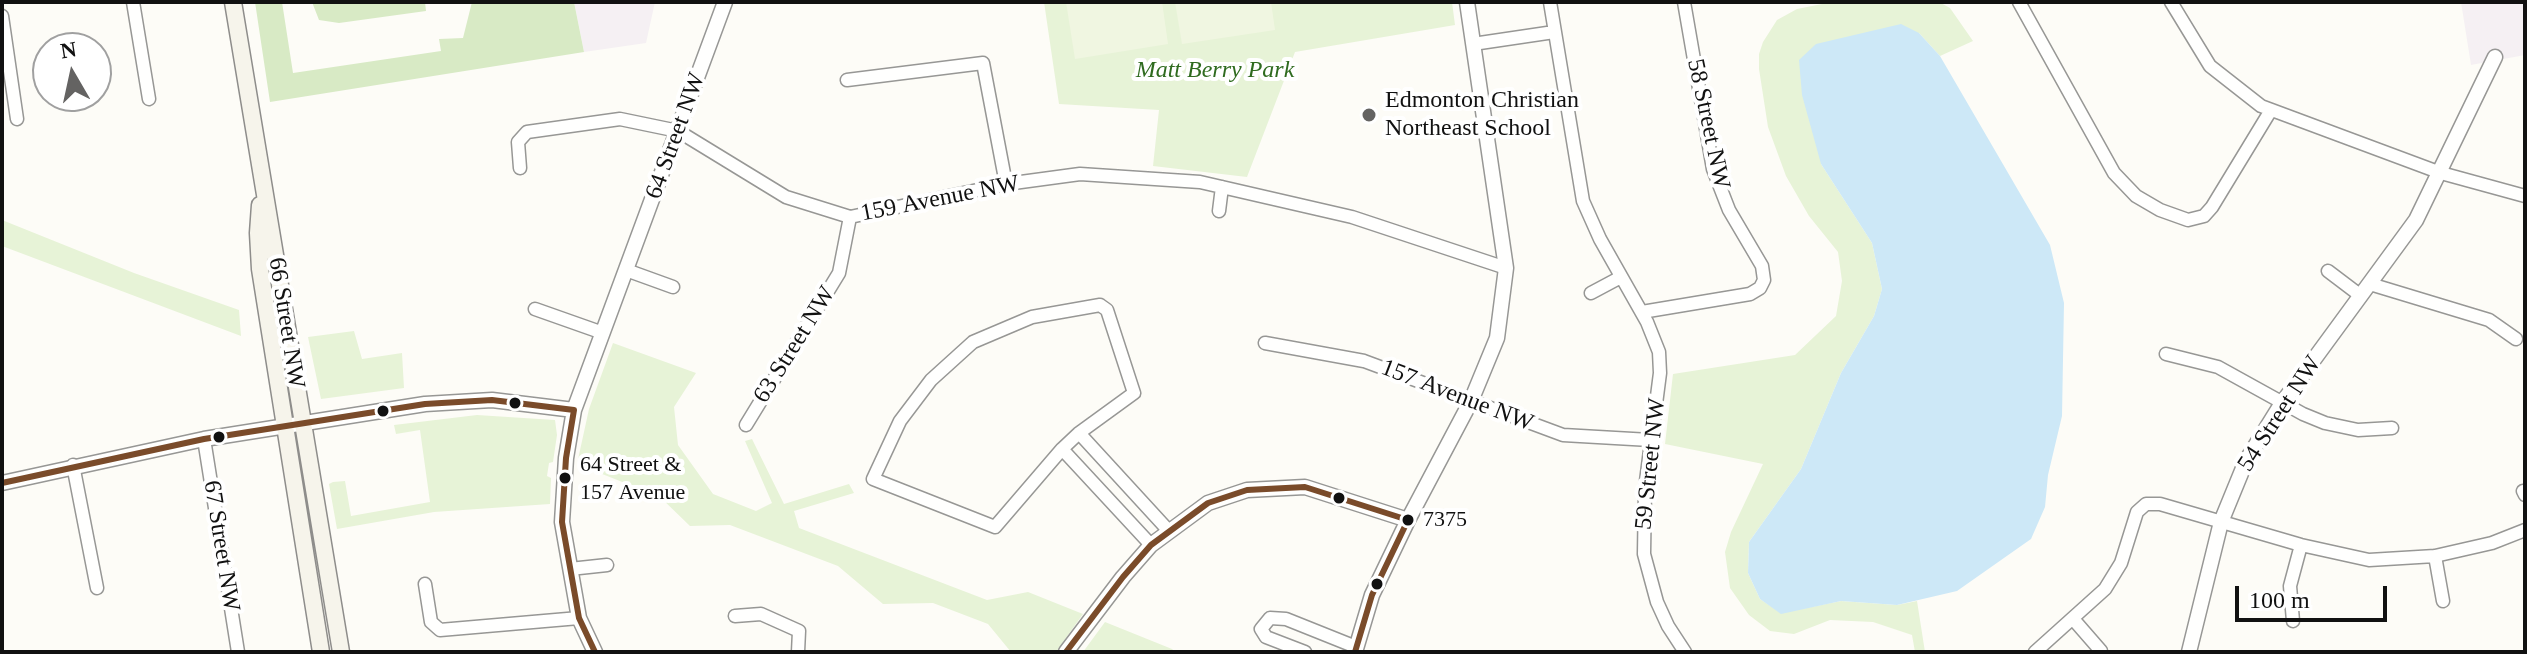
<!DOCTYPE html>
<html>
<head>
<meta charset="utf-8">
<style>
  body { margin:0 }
  #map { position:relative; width:2527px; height:654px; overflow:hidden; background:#fdfcf7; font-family:Georgia,serif }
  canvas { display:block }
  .frame { position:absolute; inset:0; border:4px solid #111; pointer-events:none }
  .north { position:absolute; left:32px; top:32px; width:80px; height:80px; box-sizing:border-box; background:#fff; border:2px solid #a0a0a0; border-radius:50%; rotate:351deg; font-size:22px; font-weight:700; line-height:32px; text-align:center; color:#111 }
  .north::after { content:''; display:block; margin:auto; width:28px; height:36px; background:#646362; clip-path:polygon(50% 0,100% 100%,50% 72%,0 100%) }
  .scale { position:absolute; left:2235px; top:586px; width:152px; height:36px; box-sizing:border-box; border:4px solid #111; border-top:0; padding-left:10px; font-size:24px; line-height:28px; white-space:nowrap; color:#111; -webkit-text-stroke:6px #fff; paint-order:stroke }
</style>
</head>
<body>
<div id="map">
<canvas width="2527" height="654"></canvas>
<div class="frame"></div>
<div class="north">N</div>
<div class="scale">100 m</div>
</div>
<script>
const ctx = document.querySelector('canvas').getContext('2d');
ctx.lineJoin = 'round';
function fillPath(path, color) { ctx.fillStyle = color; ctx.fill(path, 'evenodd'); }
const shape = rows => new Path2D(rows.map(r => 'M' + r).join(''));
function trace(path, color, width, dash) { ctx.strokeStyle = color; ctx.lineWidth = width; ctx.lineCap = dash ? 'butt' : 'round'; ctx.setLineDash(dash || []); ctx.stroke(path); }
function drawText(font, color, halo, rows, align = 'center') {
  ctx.font = font + ' Georgia,serif'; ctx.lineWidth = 8; ctx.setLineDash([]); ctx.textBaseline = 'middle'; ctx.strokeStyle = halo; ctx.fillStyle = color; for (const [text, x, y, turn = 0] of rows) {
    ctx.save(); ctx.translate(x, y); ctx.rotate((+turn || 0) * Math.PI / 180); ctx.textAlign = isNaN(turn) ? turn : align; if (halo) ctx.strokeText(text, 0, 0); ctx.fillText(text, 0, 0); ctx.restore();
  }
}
fillPath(shape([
  [574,2,655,2,646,43,584,52],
  [2461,2,2525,2,2525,55,2471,65]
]), '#f5f0f3');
fillPath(shape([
  [1044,2,1452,2,1455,25,1295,52,1247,177,1153,166,1159,110,1059,104],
  [1832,2,1939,2,1950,8,1973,41,1940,56,1919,33,1821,164,1872,243,1882,289,1874,316,1841,373,1801,469,1749,542,1748,573,1760,599,1781,613,1841,601,1897,605,1917,601,1925,652,1915,652,1912,635,1873,622,1830,620,1794,634,1770,631,1749,615,1730,588,1725,552,1731,532,1763,464,1665,444,1673,374,1795,355,1836,316,1842,281,1838,252,1809,216,1786,176,1768,127,1759,69,1759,54,1763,42,1777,20,1797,9],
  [2,220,134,273,239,310,241,336,2,246],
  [354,331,362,359,402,353,404,388,321,399,308,337],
  [613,343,696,373,674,407,678,445,713,494,756,511,772,503,745,441,752,439,784,504,849,484,854,493,794,511,799,528,987,600,1028,592,1083,614,1056,652,1011,652,988,624,933,603,883,604,838,566,730,525,690,526,660,497,577,464,589,409],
  [477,415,555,420,557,435,553,462,549,463,547,476,551,478,550,504,434,512,337,529,329,484,333,482,345,481,351,516,430,502,420,430,396,434,394,425],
  [1105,622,1172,649,1175,652,1083,652]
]), '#e7f3d7');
fillPath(shape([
  [255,2,282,2,293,73,441,51,439,39,463,38,472,2,574,2,584,52,270,102],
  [312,2,425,2,426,11,339,23,319,20]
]), '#d8eac5');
fillPath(shape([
  [1066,2,1162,2,1168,44,1075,59],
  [1175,2,1271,2,1275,30,1182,44]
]), '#f0f6e1');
fillPath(shape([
  [1901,24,1919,33,1940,56,2050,245,2064,303,2062,416,2048,475,2045,507,2031,539,1957,591,1897,605,1841,601,1781,614,1760,599,1748,573,1749,542,1801,469,1841,373,1874,316,1882,289,1872,243,1821,164,1802,95,1799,60,1816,44]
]), '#cde8f7');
const minor = shape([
  [133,2,149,99],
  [1550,2,1583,201,1600,239,1647,322,1659,352,1660,373,1645,489,1644,554,1657,602,1668,626,1685,652],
  [2019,2,2114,173,2136,196,2160,210,2188,220,2204,216,2212,207,2271,110],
  [2171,2,2210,66,2261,106,2441,173,2525,196],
  [2,16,17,119],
  [1473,44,1554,32],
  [847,80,983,63,1006,184],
  [520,168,518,142,527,132,620,119,678,131,786,197,850,217,1006,184,1080,174,1200,182,1352,217,1506,268],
  [1219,211,1222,187],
  [626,270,673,287],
  [2328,271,2361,296],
  [2370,284,2489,320,2516,339],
  [1591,293,1621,277],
  [1100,305,1107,310,1134,393,1079,433,1062,449,995,527,873,479,900,421,931,380,973,342,1032,317,1100,305],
  [535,309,603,333],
  [1642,312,1750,294,1760,288,1764,280,1762,266,1729,210,1713,169,1684,2],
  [1265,343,1364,361,1563,435,1650,440],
  [2166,354,2218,367,2303,414,2325,423,2358,430,2392,428],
  [746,425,839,273,850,217],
  [1079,433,1168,530],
  [204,439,238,652],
  [1062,449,1151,545],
  [73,465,97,588],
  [2523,491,2525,495],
  [2435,556,2443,601],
  [570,569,607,565],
  [425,584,431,622,440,630,579,618],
  [735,616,761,614,799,631,798,652],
  [2074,620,2101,651],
  [2293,621,2290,586,2301,545],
  [1305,652,1266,637,1261,629,1270,618,1286,619,1356,647],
  [2035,652,2105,589,2121,563,2137,512,2146,504,2160,504,2301,545,2369,560,2435,556,2492,543,2525,530]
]);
const tertiary = shape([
  [2,483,204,439,425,404,492,400,574,410],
  [595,652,579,618,562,522,566,458,574,410,725,2],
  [1066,652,1123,577,1151,545,1208,503,1247,490,1305,487,1408,520],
  [1355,652,1372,595,1408,520,1471,401,1497,338,1506,268,1467,2],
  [2189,652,2221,522,2246,461,2282,403,2416,220,2495,57]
]);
const secondary = shape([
  [233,2,341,652],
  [260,205,258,233,260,269,321,652]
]);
trace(minor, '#979795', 15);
trace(tertiary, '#979795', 17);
trace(secondary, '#8e8d8b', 19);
trace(minor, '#fffffe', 12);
trace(tertiary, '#fffffe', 14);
trace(secondary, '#f6f4eb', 16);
trace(shape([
  [574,410,566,458,562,522,579,618,595,652],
  [2,483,204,439,425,404,492,400,574,410],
  [1066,652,1123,577,1151,545,1208,503,1247,490,1305,487,1408,520],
  [1355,652,1372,595,1408,520]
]), '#7a4b2a', 6);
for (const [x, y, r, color] of [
  [1369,115,8,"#646362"],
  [515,403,7,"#111"],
  [383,411,7,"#111"],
  [219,437,7,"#111"],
  [565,478,7,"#111"],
  [1339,498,7,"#111"],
  [1408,520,7,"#111"],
  [1377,584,7,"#111"]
]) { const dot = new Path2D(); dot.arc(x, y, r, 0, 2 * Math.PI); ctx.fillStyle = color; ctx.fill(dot); trace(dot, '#fff', 3); }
drawText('22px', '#111', '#fff', [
  ["64 Street &",580,465],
  ["157 Avenue",580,493],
  ["7375",1423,520]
], 'left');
drawText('italic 24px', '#2f6b1f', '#fff', [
  ["Matt Berry Park",1215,71]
]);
drawText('24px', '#111', '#fff', [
  ["Edmonton Christian",1385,101],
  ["Northeast School",1385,129]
], 'left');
drawText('24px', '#111', '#fff', [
  ["58 Street NW",1708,124,78],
  ["64 Street NW",676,136,-70],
  ["159 Avenue NW",940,199,-11],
  ["66 Street NW",286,323,81],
  ["63 Street NW",795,345,-58],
  ["157 Avenue NW",1457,396,21],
  ["54 Street NW",2280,414,-57],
  ["59 Street NW",1651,464,-84],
  ["67 Street NW",221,546,81]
]);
</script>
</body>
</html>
